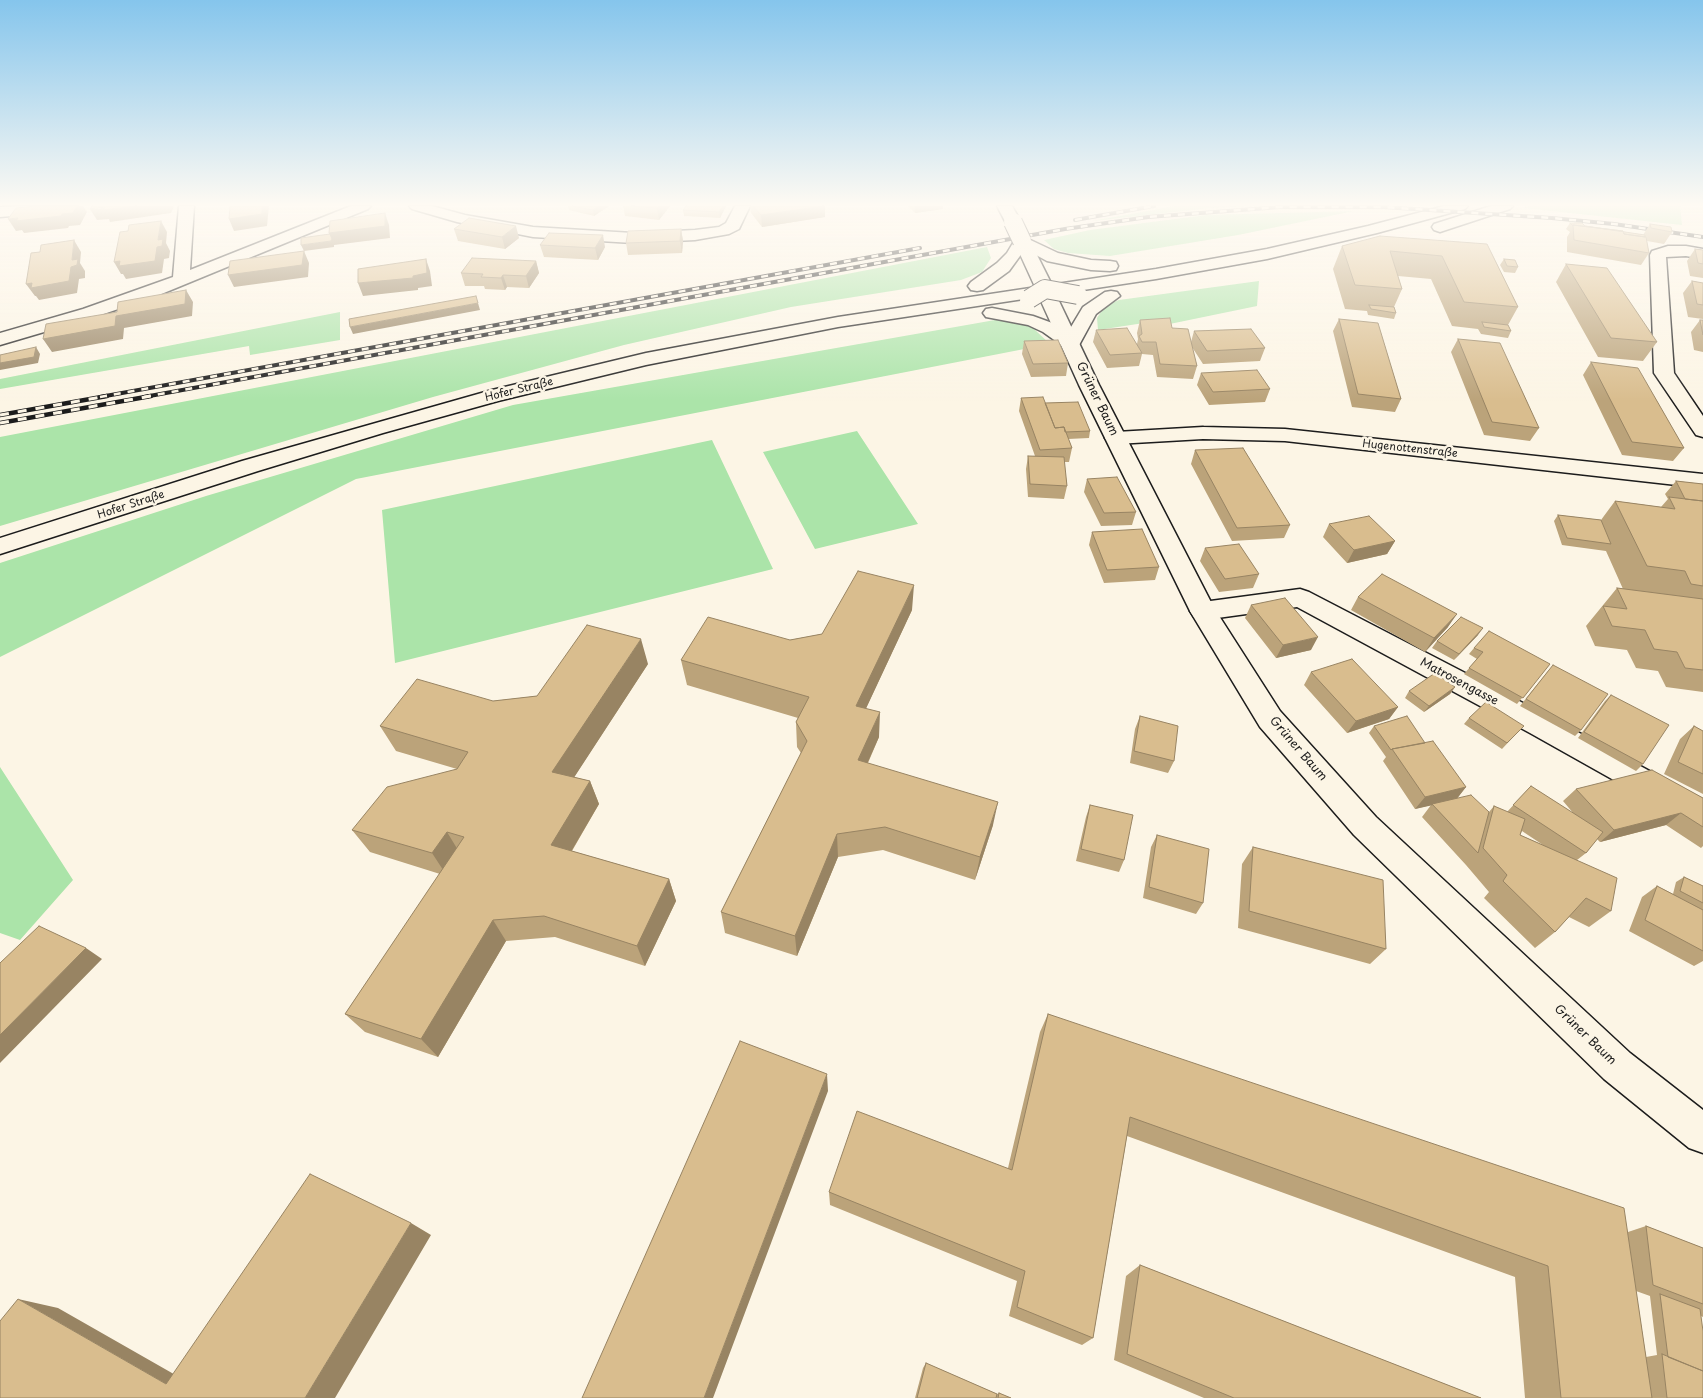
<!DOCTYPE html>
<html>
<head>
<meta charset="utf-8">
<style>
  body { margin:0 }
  canvas { display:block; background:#fcf5e5 }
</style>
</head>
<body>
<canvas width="1703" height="1398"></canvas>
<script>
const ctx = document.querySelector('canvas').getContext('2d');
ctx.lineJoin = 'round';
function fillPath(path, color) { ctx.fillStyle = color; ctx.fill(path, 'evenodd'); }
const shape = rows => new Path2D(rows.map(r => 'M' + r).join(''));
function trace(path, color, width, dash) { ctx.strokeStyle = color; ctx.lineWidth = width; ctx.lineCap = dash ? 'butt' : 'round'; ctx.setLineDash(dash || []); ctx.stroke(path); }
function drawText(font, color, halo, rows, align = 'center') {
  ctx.font = font + ' "Playpen Sans",sans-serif'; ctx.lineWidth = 5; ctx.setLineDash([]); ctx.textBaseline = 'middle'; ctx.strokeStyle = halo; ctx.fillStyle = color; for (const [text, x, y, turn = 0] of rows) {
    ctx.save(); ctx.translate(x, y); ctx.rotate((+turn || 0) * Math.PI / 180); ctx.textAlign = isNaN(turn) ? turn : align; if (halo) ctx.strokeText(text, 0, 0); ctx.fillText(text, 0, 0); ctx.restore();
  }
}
fillPath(shape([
  [1175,206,1253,206,1211,208,1092,221],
  [1528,206,1680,206,1682,225,1523,208],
  [1354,211,1238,235,1110,256,1068,253,1054,249,1044,240,1090,230,1206,215],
  [987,247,991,258,982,272,961,280,791,307,624,345,433,397,0,526,0,437],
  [1259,281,1257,306,1160,326,1157,321,1098,330,1097,318,1105,306,1119,300],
  [340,312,340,340,250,355,249,346,0,389,0,379],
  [995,320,1014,321,1033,328,1050,344,356,479,0,657,0,563,206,496,513,405],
  [857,431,918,524,815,549,763,452],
  [712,440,773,569,395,663,382,510],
  [0,767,73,880,20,940,0,933]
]), '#abe4a9');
const minor = shape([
  [22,206,78,206,75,209,70,211,0,217,0,207,22,206],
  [179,206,194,206,190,270,351,206,371,206,368,209,159,295,95,317,0,345,0,333,83,309,173,277,179,206],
  [409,206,432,206,465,215,533,227,633,233,695,230,719,227,726,223,735,206,750,206,739,229,729,234,695,240,633,243,533,237,457,222,412,209,409,206],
  [1668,246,1686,246,1703,249,1703,259,1686,256,1666,257,1674,373,1703,416,1703,437,1696,435,1654,373,1650,255,1652,251,1668,246],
  [1203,427,1285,429,1703,474,1703,488,1285,441,1203,439,1116,444,1109,442,1105,438,1109,434,1116,432,1203,427],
  [1300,589,1309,592,1550,717,1703,800,1703,828,1692,824,1530,733,1297,607,1203,620,1194,617,1190,611,1194,605,1203,602,1300,589]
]);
const tertiary = shape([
  [997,206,1012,206,1021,222,1019,225,1007,225,997,206],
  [1022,236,1028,238,1030,241,1054,289,1051,293,1045,294,1039,293,1036,289,1014,241,1016,238,1022,236],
  [1049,294,1055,295,1058,299,1099,385,1214,608,1280,711,1376,817,1630,1053,1703,1110,1703,1153,1689,1148,1604,1079,1354,835,1260,727,1190,611,1079,385,1040,299,1043,295,1049,294]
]);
const secondary = shape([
  [1444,206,1468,206,1465,209,1377,233,1267,259,1156,279,838,327,646,365,498,401,383,433,258,471,0,554,0,538,242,461,492,390,646,353,838,317,1156,269,1267,249,1368,226,1444,206],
  [1491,206,1513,206,1510,209,1446,230,1440,232,1434,230,1432,227,1434,224,1491,206],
  [1022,236,1058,253,1091,260,1110,261,1116,262,1118,266,1116,270,1110,271,1091,270,1047,261,1025,249,1009,271,983,290,977,291,971,290,968,286,971,282,997,263,1007,253,1016,238,1022,236],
  [1111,291,1117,292,1120,296,1096,314,1078,347,1071,349,1064,347,1043,332,1028,325,986,317,983,313,986,309,992,308,1033,316,1055,324,1068,332,1083,307,1105,292,1111,291]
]);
trace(minor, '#1c1c1c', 3);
trace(tertiary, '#1c1c1c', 3);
trace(secondary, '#1c1c1c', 3);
fillPath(minor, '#fcf5e5');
fillPath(tertiary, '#fcf5e5');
fillPath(secondary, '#fcf5e5');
const railFar1 = shape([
  [1075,220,1154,206],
  [100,397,920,248],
  [144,397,1065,229,1148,217,1280,207,1383,207,1552,218,1614,224,1703,237]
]);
const rail = shape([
  [0,415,107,396],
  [0,423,151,396]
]);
trace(railFar1, '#1c1c1c', 4);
trace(rail, '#1c1c1c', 4.5);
trace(railFar1, '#fcf5e5', 2.5, [7]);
trace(rail, '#fcf5e5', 3, [9]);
const tertiaryBridge = shape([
  [1013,222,1022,241]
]);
const secondaryBridge = shape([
  [1029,299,1045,289,1078,295]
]);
trace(tertiaryBridge, '#1c1c1c', 20, []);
trace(secondaryBridge, '#1c1c1c', 20, []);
trace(tertiaryBridge, '#fcf5e5', 18);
trace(secondaryBridge, '#fcf5e5', 18);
fillPath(shape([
  [568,206,609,206,594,216,569,210],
  [623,206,670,206,659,220,625,216],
  [686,206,726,206,720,218,684,216,683,210],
  [750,206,825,206,825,217,762,227,751,213],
  [908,206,943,206,943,209,915,213],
  [1570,223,1643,235,1650,224,1672,232,1664,244,1647,241,1649,253,1641,265,1567,252,1567,237,1570,232,1566,229],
  [454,229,519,238,505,249,458,241],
  [681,229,683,241,682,253,628,255,626,243],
  [1487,244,1518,307,1508,325,1511,331,1508,338,1481,334,1478,329,1452,326,1431,279,1398,276,1402,289,1394,307,1396,313,1394,319,1368,315,1367,311,1345,309,1333,269,1342,246],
  [540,245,605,247,598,260,544,257],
  [1695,249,1703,250,1703,278,1690,276,1687,261],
  [1504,259,1518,267,1515,273,1504,272,1500,265],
  [536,261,539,273,529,288,507,287,505,290,485,289,484,286,465,286,461,273],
  [1566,264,1657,342,1643,361,1598,357,1556,282],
  [1692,281,1703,283,1703,319,1688,317,1683,293],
  [1339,319,1401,399,1395,412,1352,407,1333,331],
  [1140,320,1172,328,1191,342,1194,331,1265,348,1260,361,1203,364,1192,347,1197,366,1193,379,1157,377,1153,355,1142,354,1139,366,1107,368,1093,342,1096,330,1137,344,1138,339,1137,333],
  [1700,320,1703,320,1703,352,1694,350,1691,332],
  [1458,339,1539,428,1530,441,1484,435,1451,352],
  [1024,341,1068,363,1066,376,1031,377,1022,354],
  [1591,362,1684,448,1673,461,1622,455,1583,375],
  [1201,373,1270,389,1265,402,1209,405,1197,385],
  [1021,398,1045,403,1090,431,1089,438,1068,439,1072,448,1069,462,1064,462,1067,486,1064,499,1028,497,1026,469,1028,456,1035,456,1019,411],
  [1195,450,1290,525,1284,538,1232,541,1191,464],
  [1087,479,1136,512,1132,525,1101,526,1084,492],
  [1676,481,1703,484,1703,692,1666,687,1658,671,1636,668,1627,650,1595,646,1586,626,1617,588,1623,589,1606,551,1562,545,1554,521,1558,515,1601,520,1615,501,1661,507,1668,499,1665,494],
  [1329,524,1395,541,1387,554,1347,563,1323,537],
  [1092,532,1159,567,1155,580,1104,583,1089,545],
  [1205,548,1259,574,1253,588,1219,592,1200,561],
  [1358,597,1448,627,1425,652,1351,610],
  [1251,605,1311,650,1276,658,1245,618],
  [912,610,866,708,879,737,868,763,993,825,975,880,883,850,838,857,797,956,725,933,721,912,801,753,797,747,796,722,798,718,687,685,681,660,822,634],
  [1478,635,1454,660,1432,648,1437,641],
  [1474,648,1550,664,1517,704,1464,674,1477,659,1469,654],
  [648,664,574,777,590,781,599,804,572,851,669,879,676,901,645,966,555,937,506,941,438,1057,365,1032,345,1014,440,874,370,852,352,830,457,769,396,751,380,726,493,701,537,696],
  [1548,671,1581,730,1575,736,1520,706],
  [1311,672,1398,707,1389,719,1347,733,1304,685],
  [1455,687,1450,694,1424,712,1405,698,1409,691],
  [1611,695,1643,764,1636,771,1578,738,1605,701],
  [1140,716,1174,761,1168,773,1130,763,1135,729],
  [1469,718,1518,732,1502,749,1464,724],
  [1374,726,1425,743,1466,787,1457,798,1489,812,1494,806,1507,812,1531,786,1574,814,1563,801,1576,789,1703,798,1703,846,1701,848,1666,825,1600,842,1597,839,1586,853,1577,860,1611,911,1589,927,1569,917,1555,932,1535,948,1484,898,1489,892,1466,865,1422,817,1431,805,1415,809,1383,761,1386,757,1369,733],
  [1522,831,1543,845,1520,835],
  [1694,726,1703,731,1703,794,1664,774,1680,739],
  [1090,805,1124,860,1119,872,1076,861,1086,817],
  [1157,835,1203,903,1196,914,1143,898,1151,847],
  [1253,847,1386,949,1370,964,1238,928,1242,864],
  [1684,877,1703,886,1703,961,1694,966,1629,931,1642,897,1657,886,1673,894,1676,882],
  [1048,1014,1628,1232,1646,1226,1703,1248,1703,1317,1701,1316,1703,1398,1525,1398,1515,1277,1127,1136,1093,1338,1082,1345,1009,1316,1017,1281,830,1205,829,1192,1008,1168,1040,1032],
  [1636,1291,1650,1296,1657,1355,1646,1357],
  [1140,1265,1481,1398,1204,1398,1114,1360,1126,1276],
  [926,1363,997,1394,999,1393,1011,1398,915,1398,923,1368]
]), '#bba37a');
fillPath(shape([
  [77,206,83,206,87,212,80,225,69,226,68,228,24,233,22,230,16,231,8,219,62,214],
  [137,206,174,206,171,213,110,222,109,219,97,220,90,209],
  [262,206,269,206,267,226,234,231,229,219],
  [599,206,609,206,594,216,593,210],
  [659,206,670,206,659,220,657,208],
  [723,206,726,206,720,218,719,212],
  [825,206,825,217,762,227,761,215],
  [915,206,943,206,943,209,915,213],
  [385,213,389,225,390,238,334,245,334,247,304,251,309,263,308,277,234,287,228,275,304,251,301,245,331,241,329,233],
  [161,221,167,232,166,243,170,251,169,258,164,259,162,273,126,279,123,274,121,274,114,262,158,240],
  [516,226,519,238,505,249,502,237],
  [681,229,683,241,682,253,680,241],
  [603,235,605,247,598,260,595,248],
  [74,240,81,252,80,263,85,271,85,278,79,279,77,293,39,300,36,296,35,296,26,284,72,260],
  [426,259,430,271,432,286,418,288,418,290,363,296,358,283,413,276],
  [536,261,539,273,529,288,526,276],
  [503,275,507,287,505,290,501,278],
  [186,290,193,302,192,316,124,328,123,339,52,352,43,339],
  [478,303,480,310,353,334,350,327],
  [36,347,40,354,38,363,0,370,0,363],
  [1395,541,1387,554,1347,563,1354,550],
  [914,585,912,610,856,730,856,706],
  [1457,614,1448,627,1425,652,1434,638],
  [1483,628,1478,635,1454,660,1459,654],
  [1318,637,1311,650,1276,658,1283,645],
  [641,639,648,664,562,796,552,772],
  [1455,687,1450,694,1424,712,1429,706],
  [1398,707,1389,719,1347,733,1356,721],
  [880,712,879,737,858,784,858,760],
  [590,781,599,804,562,867,551,845],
  [1466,787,1456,800,1415,809,1425,797],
  [998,802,993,825,975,880,980,857],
  [1681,813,1666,825,1600,842,1614,830],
  [447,832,461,855,447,876,432,853],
  [837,834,838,857,797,956,795,936],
  [669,879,676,901,645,966,637,946],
  [493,920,506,941,438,1057,421,1039],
  [86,948,102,959,0,1063,0,1035],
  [827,1074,828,1091,713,1398,704,1398],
  [411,1223,431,1235,335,1398,305,1398],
  [18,1299,58,1308,200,1389,166,1384]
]), '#988463');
const building = shape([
  [35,206,77,206,73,213,62,214,61,216,16,221,18,218,8,219,16,208,35,206],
  [92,206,137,206,103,210,105,207,90,209,92,206],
  [230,206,262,206,262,214,229,219,230,206],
  [572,206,599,206,593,210,572,206],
  [631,206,659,206,657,208,631,206],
  [686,206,723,206,719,212,683,210,686,206],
  [753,206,824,206,761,215,753,206],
  [385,213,385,226,329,233,330,221,385,213],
  [469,218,516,226,502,237,454,229,469,218],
  [161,221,158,240,163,239,162,246,157,247,155,261,119,266,120,261,114,262,120,232,128,231,129,225,161,221],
  [1570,223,1582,223,1585,226,1645,235,1645,237,1624,234,1623,231,1573,225,1573,226,1570,223],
  [1650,224,1671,227,1672,232,1651,228,1650,224],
  [1573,225,1623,231,1624,234,1646,237,1649,253,1574,240,1573,225],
  [681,229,680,241,626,243,628,231,681,229],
  [549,233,603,235,595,248,540,245,549,233],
  [330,234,332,239,331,241,301,245,301,238,330,234],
  [1380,236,1487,244,1518,307,1464,302,1442,256,1390,251,1402,289,1355,285,1342,246,1380,236],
  [74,240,72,260,78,259,77,265,71,267,69,281,31,288,32,283,26,284,31,253,40,252,41,245,74,240],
  [1695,249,1703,250,1703,264,1698,263,1695,249],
  [304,251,302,265,228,275,230,261,304,251],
  [472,258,536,261,526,276,503,275,501,278,481,277,483,274,461,273,472,258],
  [426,259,427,273,413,276,413,278,358,283,358,269,426,259],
  [1504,259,1515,260,1518,267,1507,266,1504,259],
  [1566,264,1607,268,1657,342,1611,338,1566,264],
  [1692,281,1703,283,1703,305,1697,304,1692,281],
  [186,290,185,304,116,316,115,326,43,339,46,324,117,312,118,302,186,290],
  [476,296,478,303,350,327,349,319,476,296],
  [1369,305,1394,307,1396,313,1371,309,1369,305],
  [1170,318,1172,328,1188,329,1197,366,1160,364,1156,342,1142,342,1139,336,1142,334,1140,320,1170,318],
  [1339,319,1378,323,1401,399,1358,394,1339,319],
  [1700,320,1703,320,1703,335,1700,320],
  [1482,322,1508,325,1511,331,1484,327,1482,322],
  [1127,328,1142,353,1110,355,1096,330,1127,328],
  [1251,329,1265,348,1207,351,1194,331,1251,329],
  [1458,339,1500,343,1539,428,1492,422,1458,339],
  [1058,340,1068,363,1033,364,1024,341,1058,340],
  [36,347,34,357,0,363,0,355,36,347],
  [1591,362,1638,368,1684,448,1632,442,1591,362],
  [1257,370,1270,389,1213,392,1201,373,1257,370],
  [1043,397,1055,428,1064,427,1072,448,1040,450,1021,398,1043,397],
  [1078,402,1090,431,1065,432,1064,427,1055,428,1045,403,1078,402],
  [1243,448,1290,525,1237,528,1195,450,1243,448],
  [1028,456,1064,457,1067,486,1030,484,1028,456],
  [1117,477,1136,512,1104,513,1087,479,1117,477],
  [1676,481,1703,484,1703,501,1685,499,1676,481],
  [1669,497,1703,501,1703,586,1691,584,1685,571,1647,566,1615,501,1675,509,1669,497],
  [1558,515,1601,520,1611,544,1567,538,1558,515],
  [1369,516,1395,541,1354,550,1329,524,1369,516],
  [1142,529,1159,567,1107,570,1092,532,1142,529],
  [1239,544,1259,574,1225,579,1205,548,1239,544],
  [858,571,914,585,856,706,880,712,858,760,998,802,980,857,885,827,837,834,795,936,721,912,807,741,796,722,809,697,681,660,708,617,790,640,822,634,858,571],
  [1382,574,1457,614,1434,638,1358,597,1382,574],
  [1617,588,1703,599,1703,670,1685,668,1677,652,1654,649,1645,630,1612,626,1603,606,1627,609,1617,588],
  [1285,598,1318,637,1283,645,1251,605,1285,598],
  [1461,617,1483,628,1459,654,1437,641,1461,617],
  [587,625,641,639,552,772,590,781,551,845,669,879,637,946,544,916,493,920,421,1039,345,1014,464,837,447,832,432,853,352,830,387,787,457,769,468,752,380,726,417,679,493,701,537,696,587,625],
  [1489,631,1550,664,1523,698,1469,668,1483,652,1474,648,1489,631],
  [1352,659,1398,707,1356,721,1311,672,1352,659],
  [1553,665,1608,694,1581,730,1526,699,1553,665],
  [1435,673,1455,687,1429,706,1409,691,1435,673],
  [1611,695,1669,725,1643,764,1584,732,1611,695],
  [1486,702,1524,726,1507,743,1469,718,1486,702],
  [1140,716,1178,726,1174,761,1134,751,1140,716],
  [1407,716,1425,743,1392,749,1391,750,1374,726,1407,716],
  [1694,726,1703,731,1703,774,1678,762,1694,726],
  [1433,741,1466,787,1425,797,1392,749,1433,741],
  [1652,770,1703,798,1703,827,1681,813,1614,830,1576,789,1652,770],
  [1531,786,1603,832,1586,853,1513,805,1531,786],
  [1471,795,1489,812,1478,853,1432,804,1471,795],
  [1090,805,1133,815,1124,860,1081,849,1090,805],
  [1494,806,1525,819,1520,835,1617,878,1611,911,1586,898,1555,932,1503,881,1507,875,1483,848,1494,806],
  [1157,835,1209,849,1203,903,1149,887,1157,835],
  [1253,847,1383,880,1386,949,1249,911,1253,847],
  [1684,877,1703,886,1703,903,1680,891,1684,877],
  [1657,886,1703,910,1703,951,1645,920,1657,886],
  [39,926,86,948,0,1035,0,963,39,926],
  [1048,1014,1624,1208,1652,1398,1561,1398,1548,1266,1130,1117,1093,1338,1017,1307,1025,1271,829,1192,857,1111,1012,1170,1048,1014],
  [740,1041,827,1074,704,1398,582,1398,740,1041],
  [310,1174,411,1223,305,1398,0,1398,0,1321,18,1299,166,1384,310,1174],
  [1646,1226,1703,1248,1703,1304,1653,1285,1646,1226],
  [1140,1265,1481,1398,1234,1398,1127,1354,1140,1265],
  [1660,1294,1700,1309,1703,1331,1703,1371,1668,1357,1660,1294],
  [1662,1354,1703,1371,1703,1398,1667,1398,1662,1354],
  [926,1363,997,1394,996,1398,917,1398,926,1363],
  [999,1393,1011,1398,998,1398,999,1393]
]);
fillPath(building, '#d9bd8e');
trace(building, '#988463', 1);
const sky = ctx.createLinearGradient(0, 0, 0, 401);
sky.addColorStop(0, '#85c5ec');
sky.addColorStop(0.51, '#fefaf3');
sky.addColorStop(1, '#fefaf300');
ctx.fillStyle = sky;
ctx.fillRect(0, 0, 1703, 401);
drawText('11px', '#1c1c1c', '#fcf5e5', [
  ["Hofer Straße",519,390,-14],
  ["Hugenottenstraße",1410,449,6],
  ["Hofer Straße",131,505,-18]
]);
drawText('12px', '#1c1c1c', '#fcf5e5', [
  ["Grüner Baum",1097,399,64],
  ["Matrosengasse",1459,682,28],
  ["Grüner Baum",1298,749,49],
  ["Grüner Baum",1585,1035,44]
]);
</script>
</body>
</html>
